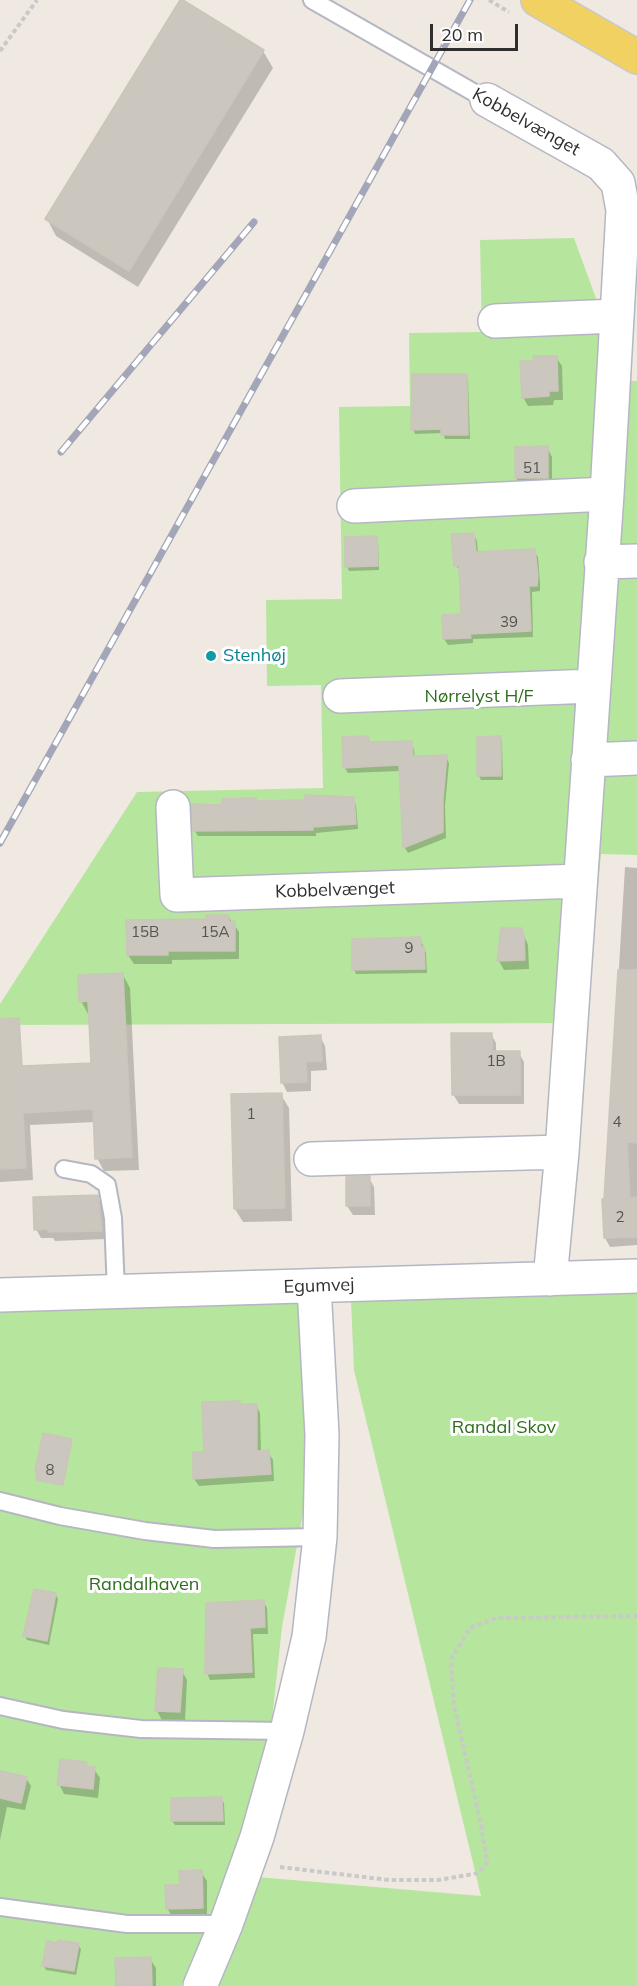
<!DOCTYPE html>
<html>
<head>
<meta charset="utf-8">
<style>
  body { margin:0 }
  #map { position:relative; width:637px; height:1986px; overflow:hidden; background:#efe9e1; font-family:Mulish,sans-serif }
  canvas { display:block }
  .scale { position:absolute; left:430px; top:24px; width:88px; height:27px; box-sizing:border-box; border:3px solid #2e2e2e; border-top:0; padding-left:8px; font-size:18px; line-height:21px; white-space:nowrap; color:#2e2e2e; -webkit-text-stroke:4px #fff; paint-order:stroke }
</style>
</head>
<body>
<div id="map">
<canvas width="637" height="1986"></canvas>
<div class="scale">20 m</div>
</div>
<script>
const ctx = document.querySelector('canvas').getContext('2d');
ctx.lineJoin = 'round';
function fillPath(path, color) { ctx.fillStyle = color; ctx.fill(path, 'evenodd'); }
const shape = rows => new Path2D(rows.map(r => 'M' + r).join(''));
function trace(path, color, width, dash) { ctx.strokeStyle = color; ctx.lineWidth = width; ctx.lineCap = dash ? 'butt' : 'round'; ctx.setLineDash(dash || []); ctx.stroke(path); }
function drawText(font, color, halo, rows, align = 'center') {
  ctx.font = font + ' Mulish,sans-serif'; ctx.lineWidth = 6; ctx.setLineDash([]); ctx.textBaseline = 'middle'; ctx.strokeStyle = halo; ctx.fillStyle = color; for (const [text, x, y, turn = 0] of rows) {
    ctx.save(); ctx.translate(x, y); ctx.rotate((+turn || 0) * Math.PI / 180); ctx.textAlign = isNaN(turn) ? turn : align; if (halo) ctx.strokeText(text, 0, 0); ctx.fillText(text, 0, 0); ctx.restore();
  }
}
fillPath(shape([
  [574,238,626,381,637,381,637,855,601,854,585,1023,0,1025,0,1004,137,792,323,788,321,685,267,686,266,600,342,599,339,407,410,406,409,333,482,332,480,240],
  [637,1291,637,1986,206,1986,257,1877,481,1896,354,1370,351,1300],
  [301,1300,315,1448,282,1627,272,1719,247,1824,214,1918,181,1986,0,1986,0,1311]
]), '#b6e59e');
fillPath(shape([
  [263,51,273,68,138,287,56,236,47,219],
  [556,357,562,366,563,400,554,400,553,405,528,406,523,397,535,362],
  [466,375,468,380,470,439,445,439,443,433,415,434,413,429],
  [547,447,552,457,552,487,522,487,516,478],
  [474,535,477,541,478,554,534,551,538,557,540,583,540,591,532,592,533,637,473,639,473,643,448,645,444,639,463,615,461,571,455,565],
  [376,538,378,542,379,570,349,571,347,566],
  [367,737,371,743,411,743,414,749,415,758,446,757,449,763,445,806,446,838,408,853,405,848,400,771,348,773,344,767],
  [500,738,502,742,503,780,481,780,479,776],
  [353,799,356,805,358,829,316,833,316,836,198,836,194,830,255,800,257,803],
  [625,867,637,868,637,1245,610,1247,605,1238,605,1200],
  [228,916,239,932,239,959,172,960,172,964,134,964,128,955,127,921,208,920],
  [521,929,528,945,529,969,504,970,499,961],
  [420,938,426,953,427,973,356,974,354,970],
  [123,975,130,988,139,1170,104,1171,97,1158,95,1122,30,1125,33,1180,0,1182,0,1062,21,1061,24,1068,93,1064,90,1014,88,1014,81,1001],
  [491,1034,496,1043,496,1053,519,1053,524,1062,524,1104,459,1104,453,1094],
  [320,1036,325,1046,327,1070,311,1071,311,1091,287,1092,282,1082],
  [281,1095,289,1108,292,1221,243,1222,235,1209],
  [369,1178,374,1187,375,1215,353,1215,347,1206],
  [97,1196,103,1206,106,1239,55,1241,53,1238,41,1238,36,1229],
  [241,1405,256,1405,260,1413,261,1452,268,1452,273,1460,274,1481,199,1486,194,1479,205,1453],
  [56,1595,58,1599,49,1645,27,1640,25,1636],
  [263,1601,267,1608,268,1634,253,1634,255,1678,210,1680,207,1673],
  [182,1671,187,1680,185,1721,162,1720,157,1711],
  [86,1763,88,1768,94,1769,100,1778,98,1798,64,1794,59,1784],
  [0,1772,26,1778,31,1786,25,1810,7,1807,0,1840],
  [172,1799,221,1799,224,1803,225,1825,175,1825,172,1821],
  [201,1872,207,1881,207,1917,173,1918,167,1908,181,1886],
  [58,1944,78,1945,81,1949,76,1975,46,1970,44,1966],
  [150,1959,156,1968,156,1986,117,1986]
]), '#0003');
const building = shape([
  [180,0,183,0,264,50,129,271,45,219,180,0],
  [533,356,557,356,558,391,549,391,549,396,522,398,520,361,534,361,533,356],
  [412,374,467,374,468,435,441,435,441,429,411,430,412,374],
  [548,446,548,478,515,478,515,447,548,446],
  [474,533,476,552,535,549,538,576,537,586,529,586,531,631,470,634,471,638,443,639,442,615,461,614,459,566,454,566,451,534,474,533],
  [377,536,378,566,345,567,345,537,377,536],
  [368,736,369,742,412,741,413,756,447,755,443,799,443,832,403,848,399,765,343,768,342,737,368,736],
  [501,736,501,776,477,776,477,737,501,736],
  [305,795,354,797,356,824,313,827,313,830,193,831,191,804,222,805,222,799,256,798,256,801,305,800,305,795],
  [206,915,229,915,229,922,235,921,235,951,168,951,168,955,127,955,126,920,206,919,206,915],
  [501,928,522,928,522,934,524,934,525,960,497,961,501,928],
  [421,937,421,947,424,947,425,969,352,970,352,939,421,937],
  [618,970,637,970,637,1143,627,1142,630,1198,637,1197,637,1237,604,1238,602,1199,604,1199,618,970],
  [123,973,132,1157,95,1159,93,1109,23,1113,26,1168,0,1169,0,1019,19,1018,22,1066,91,1063,88,1001,79,1002,78,975,123,973],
  [451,1033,492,1033,492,1051,520,1051,520,1095,452,1095,451,1033],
  [321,1035,322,1061,306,1062,307,1082,281,1083,279,1037,321,1035],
  [282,1093,285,1208,234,1209,231,1094,282,1093],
  [370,1176,370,1206,346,1206,346,1177,370,1176],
  [98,1195,102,1231,48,1232,48,1229,34,1230,33,1197,98,1195],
  [240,1401,240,1404,257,1404,257,1451,269,1450,271,1474,193,1479,193,1452,204,1452,202,1402,240,1401],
  [43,1433,72,1439,63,1485,36,1480,37,1471,35,1471,43,1433],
  [34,1589,56,1593,47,1641,23,1636,34,1589],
  [264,1600,265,1627,250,1628,252,1672,205,1674,206,1603,264,1600],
  [158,1668,183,1669,180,1712,155,1711,158,1668],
  [60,1759,87,1762,86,1766,95,1767,93,1789,57,1785,60,1759],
  [0,1771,27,1777,21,1803,0,1798,0,1771],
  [222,1797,223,1821,171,1821,171,1798,222,1797],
  [202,1870,203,1908,166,1909,165,1885,180,1885,179,1871,202,1870],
  [58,1940,79,1943,74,1971,42,1966,47,1941,57,1943,58,1940],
  [151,1957,152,1986,116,1986,115,1958,151,1957]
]);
fillPath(building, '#cbc7bf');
trace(building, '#cbc5ba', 1.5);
const service = shape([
  [312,0,487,100],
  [64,1169,91,1174,107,1185,113,1218,116,1292],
  [0,1501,60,1516,145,1531,214,1539,320,1537],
  [0,1706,63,1720,141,1729,287,1731],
  [0,1907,127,1924,226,1924]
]);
const minor = shape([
  [487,100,601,164,618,183,623,210,607,494,562,1152,550,1279],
  [495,321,617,316],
  [354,506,607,494],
  [601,562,637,561],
  [340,696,593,686],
  [588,760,637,758],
  [173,807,177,895,580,881],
  [311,1159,562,1152],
  [0,1295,637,1276],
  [200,1986,226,1924,257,1837,287,1731,309,1637,320,1537,322,1435,314,1286]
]);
const primary = shape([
  [538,0,637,57]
]);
trace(service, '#b4b7c1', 20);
trace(minor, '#b4b7c1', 36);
trace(primary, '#c9c9c9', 36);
trace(shape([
  [489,0,509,12],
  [0,51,37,0],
  [280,1867,389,1880,438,1880,479,1873,487,1862,481,1824,454,1706,451,1659,470,1628,497,1618,637,1616]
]), '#c9c9c9', 4, [4.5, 3]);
trace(service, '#fff', 16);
trace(minor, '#fff', 33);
trace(primary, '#f2d163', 33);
const rail = shape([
  [61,452,254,222],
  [0,843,470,0]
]);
trace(rail, '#a3a6b8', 7);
trace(rail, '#fff', 4.5, [14]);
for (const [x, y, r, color] of [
  [211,656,6,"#0f9aa8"]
]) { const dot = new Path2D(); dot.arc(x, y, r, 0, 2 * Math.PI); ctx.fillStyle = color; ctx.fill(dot); trace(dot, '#fff', 2); }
drawText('15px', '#555452', null, [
  ["51",532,468],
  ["39",509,622],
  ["15B",145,932],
  ["15A",215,932],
  ["9",409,948],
  ["1B",496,1061],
  ["1",251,1114],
  ["4",617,1122],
  ["2",620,1217],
  ["8",50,1470]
]);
drawText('18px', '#2e2e2e', '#fff', [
  ["Kobbelvænget",526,122,29],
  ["Kobbelvænget",335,890,-2],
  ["Egumvej",319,1286,-2]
]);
drawText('18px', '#0d838f', '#fff', [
  ["Stenhøj",223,656]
], 'left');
drawText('18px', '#2c6e1b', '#fff', [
  ["Nørrelyst H/F",479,697],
  ["Randal Skov",504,1428],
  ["Randalhaven",144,1585]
]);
</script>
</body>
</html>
